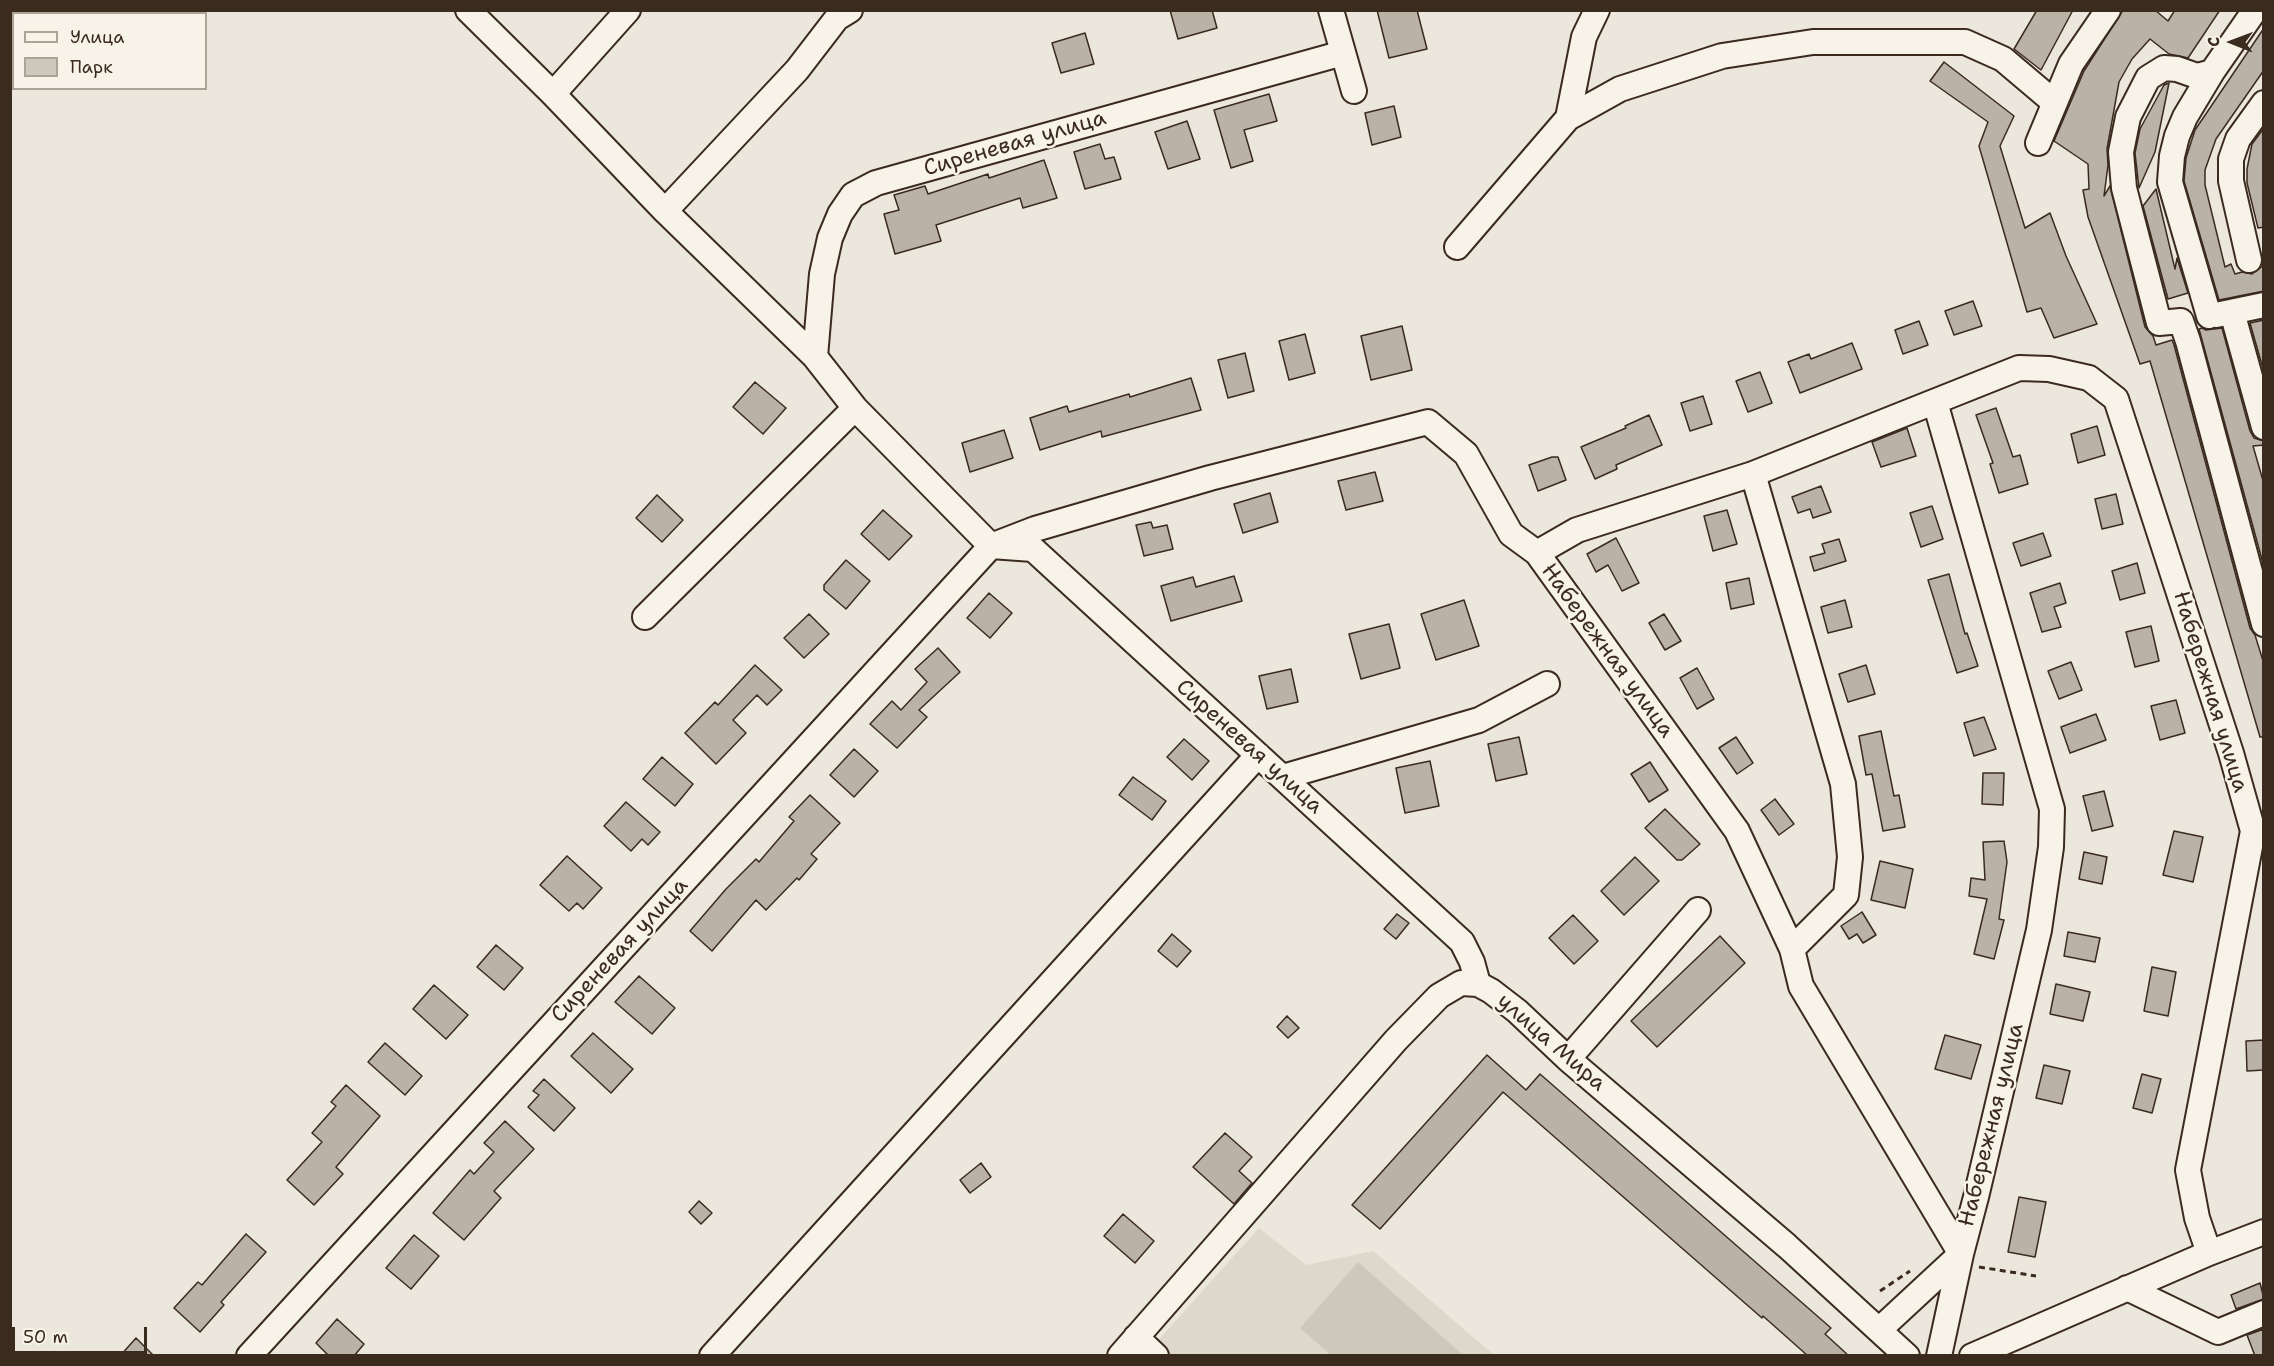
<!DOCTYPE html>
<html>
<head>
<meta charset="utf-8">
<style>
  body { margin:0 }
  #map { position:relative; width:2274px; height:1366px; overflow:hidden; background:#ece7dc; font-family:"Shantell Sans",sans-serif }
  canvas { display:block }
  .frame { position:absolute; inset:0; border:12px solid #3b2a1e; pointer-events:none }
  .legend { position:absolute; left:12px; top:12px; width:195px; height:78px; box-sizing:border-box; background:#f7f3e8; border:2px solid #aca397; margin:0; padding:8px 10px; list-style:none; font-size:18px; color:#3b2a1e }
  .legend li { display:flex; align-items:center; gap:12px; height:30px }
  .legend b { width:30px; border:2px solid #aca397 }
  .north { position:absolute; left:2202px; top:12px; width:60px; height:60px; -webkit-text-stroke:4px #f7f3e8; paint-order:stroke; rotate:271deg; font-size:16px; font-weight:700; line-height:24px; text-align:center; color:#3b2a1e }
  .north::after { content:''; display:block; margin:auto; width:21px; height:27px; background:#3b2a1e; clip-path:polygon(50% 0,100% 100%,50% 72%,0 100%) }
  .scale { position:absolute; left:12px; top:1327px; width:135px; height:27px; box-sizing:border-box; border:3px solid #3b2a1e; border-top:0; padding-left:8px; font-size:18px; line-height:21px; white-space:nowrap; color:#3b2a1e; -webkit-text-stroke:4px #f7f3e8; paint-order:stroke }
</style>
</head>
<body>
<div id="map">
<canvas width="2274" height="1366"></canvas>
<div class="frame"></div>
<ul class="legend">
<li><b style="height:8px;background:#f7f3e8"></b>Улица</li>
<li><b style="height:16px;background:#cec8bc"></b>Парк</li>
</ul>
<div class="north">С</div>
<div class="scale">50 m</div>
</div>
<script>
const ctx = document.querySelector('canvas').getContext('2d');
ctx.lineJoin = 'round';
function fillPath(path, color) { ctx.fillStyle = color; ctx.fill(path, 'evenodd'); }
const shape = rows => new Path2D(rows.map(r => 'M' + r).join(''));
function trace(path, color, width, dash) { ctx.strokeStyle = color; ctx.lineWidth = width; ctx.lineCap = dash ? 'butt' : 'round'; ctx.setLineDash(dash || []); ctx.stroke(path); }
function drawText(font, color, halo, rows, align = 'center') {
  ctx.font = font + ' "Shantell Sans",sans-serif'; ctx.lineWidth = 5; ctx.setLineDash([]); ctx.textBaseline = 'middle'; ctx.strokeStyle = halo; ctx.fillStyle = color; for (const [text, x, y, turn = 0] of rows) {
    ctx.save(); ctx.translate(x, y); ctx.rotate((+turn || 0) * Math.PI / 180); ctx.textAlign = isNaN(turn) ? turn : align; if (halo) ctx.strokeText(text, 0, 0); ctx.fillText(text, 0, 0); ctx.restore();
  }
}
fillPath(shape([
  [1259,1228,1306,1265,1373,1251,1494,1355,1144,1356]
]), '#ddd7cc');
fillPath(shape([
  [1358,1262,1463,1355,1331,1355,1300,1328]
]), '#cec8bc');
const building = shape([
  [1170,10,1212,10,1217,28,1178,39,1170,10],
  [1377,10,1417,10,1427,49,1389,58,1377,10],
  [2037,10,2073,10,2041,70,2014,49,2037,10],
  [2123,10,2155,10,2168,21,2175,10,2220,10,2188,58,2169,54,2150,39,2132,59,2119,82,2107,149,2108,165,2104,196,2110,186,2145,327,2153,336,2156,345,2172,340,2174,345,2250,628,2255,635,2264,664,2264,737,2260,737,2150,361,2140,364,2088,217,2083,190,2089,189,2088,164,2054,141,2084,71,2123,10],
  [2264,28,2264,70,2216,139,2205,170,2205,185,2225,267,2231,264,2235,274,2242,272,2252,274,2264,265,2264,291,2219,300,2184,181,2186,158,2195,130,2264,28],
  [1085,33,1094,64,1061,73,1052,43,1085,33],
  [1944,62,2014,116,2000,146,2025,228,2050,213,2066,256,2097,324,2054,338,2041,308,2027,312,1979,146,1988,122,1930,81,1944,62],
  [2169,83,2155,152,2139,188,2135,153,2140,129,2164,85,2169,83],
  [1269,94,1277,121,1244,130,1253,161,1231,168,1214,110,1269,94],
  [1394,106,1401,137,1372,145,1365,113,1394,106],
  [1187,121,1200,159,1168,169,1155,132,1187,121],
  [2264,128,2264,227,2258,228,2247,183,2247,169,2252,144,2264,128],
  [1100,144,1105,159,1114,157,1121,179,1085,189,1074,152,1100,144],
  [1044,160,1057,198,1023,208,1020,198,936,225,941,241,895,254,884,214,899,210,894,195,925,186,928,194,988,174,989,178,1044,160],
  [2156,189,2175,269,2177,258,2188,293,2168,299,2143,206,2156,189],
  [1973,301,1982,326,1954,335,1945,311,1973,301],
  [2264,320,2264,372,2250,323,2264,320],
  [1919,321,1928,345,1903,354,1895,330,1919,321],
  [1402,326,1412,370,1371,380,1361,336,1402,326],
  [2202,328,2206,330,2222,328,2250,431,2254,438,2264,441,2264,445,2253,446,2264,484,2264,567,2199,329,2202,328],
  [1305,334,1315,373,1289,380,1279,341,1305,334],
  [1852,343,1862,369,1800,393,1788,362,1809,354,1811,359,1852,343],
  [1245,353,1254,391,1228,398,1218,360,1245,353],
  [1760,372,1772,403,1748,412,1736,381,1760,372],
  [1191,378,1201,410,1102,437,1101,431,1040,450,1030,418,1067,406,1069,412,1129,394,1130,397,1191,378],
  [755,382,786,408,763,434,733,407,755,382],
  [1703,396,1712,424,1690,431,1681,403,1703,396],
  [1996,408,2013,457,2020,455,2028,484,1999,493,1990,464,1993,463,1976,415,1996,408],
  [1649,415,1662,445,1616,465,1617,469,1595,479,1581,447,1626,428,1625,426,1649,415],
  [2097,426,2105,455,2078,463,2071,434,2097,426],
  [1907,428,1916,456,1881,467,1872,442,1907,428],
  [1004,430,1013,458,970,472,962,443,1004,430],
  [1552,457,1558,457,1566,480,1538,491,1529,465,1552,457],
  [1375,472,1383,501,1346,510,1338,481,1375,472],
  [1821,486,1831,512,1813,518,1810,509,1798,513,1792,497,1821,486],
  [1270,493,1278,522,1243,533,1234,504,1270,493],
  [2116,494,2123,524,2102,529,2095,499,2116,494],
  [657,495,683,520,662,542,636,518,657,495],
  [1932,506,1943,539,1921,547,1910,513,1932,506],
  [883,510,912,536,889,560,861,534,883,510],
  [1727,510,1737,544,1713,551,1704,516,1727,510],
  [1151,522,1153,528,1167,525,1173,549,1144,556,1136,525,1151,522],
  [2043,533,2051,556,2021,566,2013,543,2043,533],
  [1616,538,1639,583,1622,591,1608,565,1596,572,1587,554,1616,538],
  [1839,539,1846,561,1814,571,1810,557,1825,553,1822,544,1839,539],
  [846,560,870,581,846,609,824,590,824,585,846,560],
  [2137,563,2145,593,2120,600,2112,571,2137,563],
  [1949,574,1965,634,1967,633,1978,666,1957,673,1928,580,1949,574],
  [1234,576,1242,601,1171,621,1161,586,1193,577,1196,587,1234,576],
  [1749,578,1754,604,1731,609,1726,583,1749,578],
  [2060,583,2066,603,2054,607,2061,627,2042,632,2030,593,2060,583],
  [989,593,1012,613,990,638,967,618,989,593],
  [1464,600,1479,646,1436,660,1421,614,1464,600],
  [1845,600,1852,627,1828,633,1821,607,1845,600],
  [809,614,829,634,804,658,784,638,809,614],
  [1664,614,1681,641,1665,650,1649,623,1664,614],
  [1389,624,1400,668,1361,679,1349,634,1389,624],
  [2151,626,2159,661,2135,667,2126,632,2151,626],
  [938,648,960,672,919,710,927,717,897,748,870,724,892,701,901,710,927,682,915,669,938,648],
  [2071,662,2082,690,2059,699,2048,671,2071,662],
  [755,665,782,690,767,705,757,695,733,720,746,733,716,764,685,733,715,702,718,705,755,665],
  [1866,665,1875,694,1848,702,1839,674,1866,665],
  [1697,668,1714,699,1697,709,1680,678,1697,668],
  [1291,669,1298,702,1267,709,1259,676,1291,669],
  [2176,700,2185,733,2160,740,2151,706,2176,700],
  [2096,714,2106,740,2070,753,2061,727,2096,714],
  [1984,717,1996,749,1974,756,1964,723,1984,717],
  [1881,731,1894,796,1899,795,1905,827,1883,831,1872,774,1866,775,1859,736,1881,731],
  [1519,737,1527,774,1496,781,1488,744,1519,737],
  [1736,737,1753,763,1737,774,1719,748,1736,737],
  [1184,739,1209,761,1192,780,1167,757,1184,739],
  [854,749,878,771,854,797,830,775,854,749],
  [662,757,693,784,675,806,643,779,662,757],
  [1430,761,1439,806,1405,813,1396,768,1430,761],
  [1650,762,1668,790,1649,802,1631,774,1650,762],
  [1983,773,2004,773,2003,805,1982,804,1983,773],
  [1133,777,1166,801,1152,820,1119,795,1133,777],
  [2104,791,2113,826,2092,831,2083,796,2104,791],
  [810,795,840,823,811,854,817,859,799,880,797,878,766,910,756,900,712,951,690,931,726,889,756,859,759,862,794,821,789,817,810,795],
  [1775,799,1794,824,1779,835,1761,810,1775,799],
  [626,802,660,832,648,845,642,839,631,851,604,826,626,802],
  [1665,809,1700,844,1682,860,1677,860,1645,828,1665,809],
  [2174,831,2203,837,2193,882,2163,875,2174,831],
  [2004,841,2007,862,1999,919,2004,920,1994,959,1974,954,1987,899,1969,896,1971,878,1985,880,1983,842,2004,841],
  [2084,852,2107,857,2102,884,2079,879,2084,852],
  [567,856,602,888,583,909,577,903,569,911,540,885,567,856],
  [1635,857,1659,881,1624,915,1601,891,1635,857],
  [1880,861,1913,869,1905,908,1871,900,1880,861],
  [1862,912,1876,935,1863,943,1857,934,1849,939,1841,926,1862,912],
  [1397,914,1409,923,1396,939,1384,929,1397,914],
  [1573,915,1598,941,1574,964,1549,938,1573,915],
  [2068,932,2100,938,2095,962,2064,956,2068,932],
  [1172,934,1191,951,1177,967,1158,951,1172,934],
  [1720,936,1745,963,1657,1047,1631,1021,1720,936],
  [496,945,523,968,504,990,477,967,496,945],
  [2152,967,2176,972,2168,1016,2144,1011,2152,967],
  [639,976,675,1008,652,1034,615,1002,639,976],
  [2056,984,2090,992,2083,1021,2050,1014,2056,984],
  [434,985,468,1015,446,1039,413,1009,434,985],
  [1287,1016,1299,1028,1288,1038,1277,1027,1287,1016],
  [593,1033,633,1069,611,1093,571,1056,593,1033],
  [1945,1035,1981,1045,1971,1079,1935,1069,1945,1035],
  [2264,1040,2264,1070,2247,1071,2246,1041,2264,1040],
  [385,1043,422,1076,405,1095,368,1062,385,1043],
  [1487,1055,1526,1090,1540,1074,1831,1328,1825,1334,1849,1356,1808,1356,1763,1316,1762,1318,1503,1092,1380,1229,1352,1205,1487,1055],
  [2044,1065,2070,1071,2062,1104,2036,1098,2044,1065],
  [2142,1074,2161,1079,2152,1113,2133,1108,2142,1074],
  [544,1079,575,1108,554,1131,528,1107,539,1095,533,1091,544,1079],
  [346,1085,380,1116,336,1167,343,1174,314,1205,287,1180,322,1142,312,1133,336,1106,331,1102,346,1085],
  [505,1121,534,1149,494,1191,501,1198,464,1240,433,1213,470,1170,474,1174,494,1152,484,1143,505,1121],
  [1225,1133,1252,1157,1239,1171,1252,1183,1234,1204,1193,1167,1225,1133],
  [981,1163,991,1177,970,1193,960,1180,981,1163],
  [2019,1197,2046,1202,2035,1257,2008,1252,2019,1197],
  [699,1201,712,1213,701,1224,689,1212,699,1201],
  [1123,1214,1154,1241,1135,1263,1104,1236,1123,1214],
  [246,1234,266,1252,221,1302,224,1305,200,1332,174,1308,198,1282,202,1285,246,1234],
  [414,1235,439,1256,411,1289,386,1268,414,1235],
  [2260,1283,2264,1299,2236,1309,2231,1295,2260,1283],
  [337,1319,364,1344,354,1356,329,1356,316,1343,337,1319],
  [2264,1329,2264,1356,2255,1356,2247,1335,2264,1329],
  [136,1338,154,1356,120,1356,136,1338]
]);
fillPath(building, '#bab2a7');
trace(building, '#3b2a1e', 1.5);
const minor = shape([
  [468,10,553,94,665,211,815,357,855,408,991,546,1035,529,1210,478,1428,422,1466,454,1511,534,1537,553,1737,831,1792,949,1801,986,1961,1254],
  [1331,10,1354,91],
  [2255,10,2212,72,2197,76,2177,69,2164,68,2148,78,2128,117,2121,152,2124,188,2159,323,2181,321,2188,341,2264,624],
  [553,94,628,10],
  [1568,118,1584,37,1597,10],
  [2038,143,2071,64,2108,10],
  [665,211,797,70,837,18,850,10],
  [1457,247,1568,118,1620,89,1722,56,1813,42,1965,42,2003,59,2055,103],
  [2249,260,2231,181,2231,159,2238,139,2264,103],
  [2232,312,2264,427],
  [2216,315,2264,305],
  [2209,316,2170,182,2172,156,2177,136,2185,117,2212,72],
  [815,357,822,274,830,238,840,214,853,195,876,183,1343,53],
  [1935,402,2052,809,2051,847,2039,930,1976,1197,1961,1254,1939,1356],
  [1753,474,1843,784,1850,857,1846,895,1792,949],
  [1537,553,1577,530,1753,474,2019,368,2049,369,2089,378,2116,399,2231,753,2253,831,2188,1170,2197,1218,2209,1253],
  [645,617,855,408],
  [1283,777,1479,720,1547,684],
  [1568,1059,1698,910],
  [2127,1288,2218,1332,2264,1313],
  [1879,1330,1961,1254],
  [1136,1337,1156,1356],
  [249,1356,991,546,1033,549,1462,942,1472,962,1478,984],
  [712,1356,1258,755],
  [1120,1356,1396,1040,1439,996,1461,983,1478,984,1491,991,1517,1011,1568,1059,1787,1246,1907,1356],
  [1972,1356,2209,1253,2264,1232]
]);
trace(minor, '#3b2a1e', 28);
trace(shape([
  [1979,1267,2036,1276],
  [1880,1291,1910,1271]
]), '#3b2a1e', 3, [6, 4.5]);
trace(minor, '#f7f3e8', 24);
drawText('22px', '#3b2a1e', '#f7f3e8', [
  ["Сиреневая улица",1015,144,-16],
  ["Набережная улица",1607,651,54],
  ["Набережная улица",2210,692,73],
  ["Сиреневая улица",1249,747,42],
  ["Сиреневая улица",620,951,-47],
  ["улица Мира",1551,1043,41],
  ["Набережная улица",1992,1125,-76]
]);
</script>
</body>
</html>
